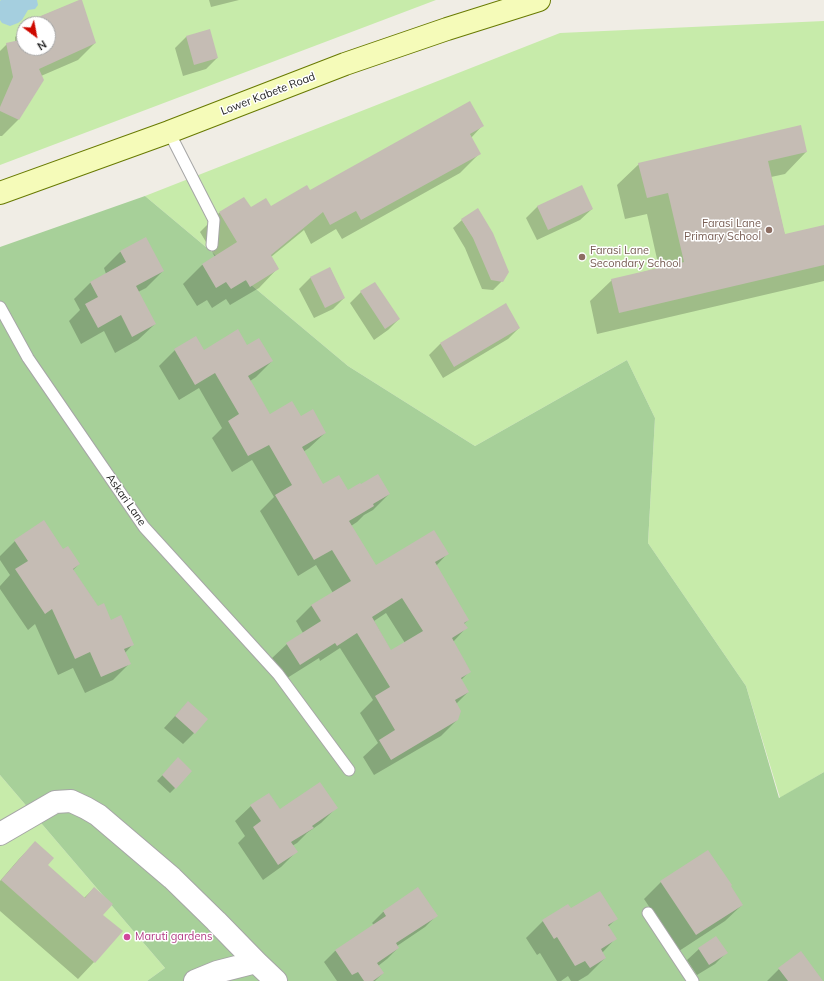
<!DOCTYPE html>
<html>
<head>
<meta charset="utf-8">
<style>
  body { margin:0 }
  #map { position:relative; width:824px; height:981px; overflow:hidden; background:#f0ede5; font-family:Mulish,sans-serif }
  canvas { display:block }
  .north { position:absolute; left:16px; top:16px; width:40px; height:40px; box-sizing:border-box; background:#fff; border:1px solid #a5a5a5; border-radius:50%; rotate:148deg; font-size:11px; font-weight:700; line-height:16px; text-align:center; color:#1f1f1f }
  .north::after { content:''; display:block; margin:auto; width:14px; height:18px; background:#ce0900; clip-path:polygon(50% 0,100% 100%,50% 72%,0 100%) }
</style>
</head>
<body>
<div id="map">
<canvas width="824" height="981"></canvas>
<div class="north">N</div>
</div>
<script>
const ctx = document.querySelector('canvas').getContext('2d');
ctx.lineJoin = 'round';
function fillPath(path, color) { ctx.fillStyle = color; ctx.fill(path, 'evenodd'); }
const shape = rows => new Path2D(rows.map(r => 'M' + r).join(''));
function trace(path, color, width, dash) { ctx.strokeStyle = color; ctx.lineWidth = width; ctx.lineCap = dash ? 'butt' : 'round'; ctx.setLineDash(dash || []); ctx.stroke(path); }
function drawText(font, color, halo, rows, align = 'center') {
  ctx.font = font + ' Mulish,sans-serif'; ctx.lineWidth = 3; ctx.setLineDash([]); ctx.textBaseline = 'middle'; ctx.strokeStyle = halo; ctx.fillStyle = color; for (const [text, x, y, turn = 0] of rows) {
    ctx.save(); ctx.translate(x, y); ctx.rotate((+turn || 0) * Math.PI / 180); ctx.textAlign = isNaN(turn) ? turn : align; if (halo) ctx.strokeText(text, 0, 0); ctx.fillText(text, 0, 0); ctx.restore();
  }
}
fillPath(shape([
  [0,0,436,0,0,165],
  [24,24,48,24,48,48,24,48],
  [824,21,824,772,780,798,746,686,648,543,655,418,627,360,475,446,348,366,145,196,560,33],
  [0,775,165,968,147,981,0,981]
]), '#c7ebaa');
fillPath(shape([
  [145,196,348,366,475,446,627,360,655,418,648,543,746,686,779,798,824,772,824,981,147,981,165,968,0,775,0,247]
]), '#a7d099');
fillPath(shape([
  [1,0,37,0,38,5,35,9,28,10,22,20,18,23,10,26,2,23,0,20,0,1]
]), '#a5cfdf');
fillPath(shape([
  [81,0,95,43,78,60,41,76,43,80,18,120,2,136,0,136,0,51,7,44,15,42,15,37,24,28,24,48,48,48,48,24,28,24,32,20],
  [209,0,239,0,211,7],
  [209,30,217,58,206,69,183,76,175,48,186,37],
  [482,126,471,138,479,154,460,173,342,239,336,229,311,244,304,230,271,257,278,268,259,288,230,305,226,299,212,308,207,300,197,306,183,284,202,265,215,257,200,232,219,213,271,207,310,191],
  [806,152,785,174,771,177,785,236,824,226,824,281,597,334,590,301,612,280,659,268,647,214,625,219,617,185,639,164],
  [538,206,592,209,580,220,537,240,526,218],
  [462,220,502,281,493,290,482,289,465,248,453,228],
  [145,239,163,271,146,288,138,292,155,324,138,340,115,353,104,331,81,344,69,321,80,310,74,299,91,282,106,274,104,268,120,252],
  [330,268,344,298,333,309,314,318,299,289,310,278],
  [361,292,399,319,388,330,374,340,350,303],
  [519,328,508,339,443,378,429,355,440,344],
  [247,346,272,361,256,377,250,381,270,415,300,418,325,433,309,448,303,452,323,486,348,491,389,494,373,510,364,515,357,522,351,526,375,567,448,553,436,566,468,620,464,624,466,628,453,642,470,671,461,680,468,692,456,704,457,720,441,736,374,775,363,757,378,743,360,713,373,700,340,648,320,661,319,658,284,680,271,659,287,644,303,633,296,621,312,605,333,593,316,565,298,576,260,511,274,497,252,460,232,472,212,438,222,428,199,388,179,400,159,366,175,350,204,351],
  [386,613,405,643,391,651,374,621],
  [15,541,63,551,79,564,73,570,98,607,133,644,125,653,129,664,113,680,85,693,73,668,58,675,35,624,28,630,0,589,0,586,10,575,0,560,0,556],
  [188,702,194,733,183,744,164,728],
  [173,764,175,788,170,793,157,781],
  [269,794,280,810,336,808,321,823,307,833,297,843,292,846,296,852,281,867,263,880,238,843,245,836,235,821,251,806],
  [35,843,46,865,84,898,94,888,102,915,94,962,78,979,0,911,0,881,19,859],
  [661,882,730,886,742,905,725,921,679,951,644,899],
  [418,888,436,916,425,927,397,946,398,948,387,959,378,966,383,973,375,981,337,981,324,962,335,951,374,925,372,923,383,912],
  [571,910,616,919,608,927,615,939,602,953,605,958,588,975,578,981,571,981,568,976,561,981,557,981,540,953,537,955,526,938,543,921],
  [699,949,726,953,715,964,697,975,687,960],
  [779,969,821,981,767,981]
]), '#0003');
fillPath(shape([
  [79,0,82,0,96,43,39,69,44,80,19,120,0,111,0,107,13,77,6,43,24,39,24,48,48,48,48,24,31,24,31,20],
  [210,29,218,58,194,65,186,36],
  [470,101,484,126,470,134,481,154,361,220,356,211,330,225,323,212,271,255,279,269,250,287,246,280,231,289,226,282,216,288,202,264,237,242,219,212,244,197,251,207,266,198,271,206,307,185,310,190],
  [801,125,807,152,768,161,785,234,824,225,824,265,619,313,611,279,684,262,668,193,647,198,638,163],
  [582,185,593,209,548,230,537,206],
  [478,208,493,233,509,272,503,282,491,280,473,238,461,219],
  [146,237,164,271,136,286,156,324,132,337,121,315,98,328,85,304,98,297,90,282,126,262,120,251],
  [330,267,345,298,325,308,310,277],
  [375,282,400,319,385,329,360,291],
  [506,303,520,328,454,367,440,343],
  [238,329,247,345,259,338,273,361,248,376,270,414,292,401,301,416,313,409,326,433,302,447,323,484,339,475,348,490,360,483,361,484,378,474,390,494,373,504,374,506,349,521,376,565,434,530,449,554,435,562,469,620,464,623,468,628,452,638,471,672,461,678,469,692,455,700,461,711,458,720,391,760,379,740,395,730,375,696,390,687,357,633,337,646,335,643,300,665,286,643,321,621,311,605,351,581,332,550,314,560,275,495,292,485,269,445,248,456,228,421,239,414,215,373,195,385,174,349,196,336,204,350],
  [402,598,423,631,391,650,372,617],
  [44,520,63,549,68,546,80,564,73,569,98,606,104,603,111,620,121,615,134,645,124,649,131,664,101,677,90,652,75,659,52,609,45,614,15,569,28,561,14,540],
  [188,701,208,719,195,734,175,716],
  [178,757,192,771,176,789,162,775],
  [320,782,338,808,312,826,314,828,291,842,298,852,278,865,253,827,261,821,250,805,269,793,280,809],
  [35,841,54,858,48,865,85,898,94,887,113,904,103,915,123,931,95,963,1,880],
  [708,850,732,885,731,886,743,905,696,935,660,881],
  [418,887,438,916,396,943,399,948,377,963,384,973,373,981,364,981,358,972,352,975,335,950,386,916,383,911],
  [600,891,618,919,608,925,617,939,601,949,606,958,590,968,585,961,575,966,557,937,554,939,542,920,568,904,571,908],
  [716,936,728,953,709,965,698,948],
  [801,951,823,981,788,981,778,968]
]), '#c5bcb4');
const lane = shape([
  [169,132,214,220,212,245],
  [0,307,28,358,144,527,278,674,349,770],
  [648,913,693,981]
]);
const street = shape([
  [0,834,55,802,71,801,86,808,98,815,172,878,216,921,256,962],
  [195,981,217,972,256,962,276,981]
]);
const secondary = shape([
  [0,193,169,132,345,64,447,29,539,0]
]);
trace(lane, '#a6a6a6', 13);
trace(street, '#a6a6a6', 24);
trace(secondary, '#687a02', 24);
trace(lane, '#fff', 11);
trace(street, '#fff', 22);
trace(secondary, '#f5fbb9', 22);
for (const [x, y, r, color] of [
  [769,230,4,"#8d6e63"],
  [582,257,4,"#8d6e63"],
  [127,937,4,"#d1479c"]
]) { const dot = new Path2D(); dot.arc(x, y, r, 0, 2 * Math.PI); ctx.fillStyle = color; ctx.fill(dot); trace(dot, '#fff', 1.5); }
drawText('11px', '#1f1f1f', '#fff', [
  ["Lower Kabete Road",268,94,-21],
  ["Askari Lane",126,500,55]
]);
drawText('11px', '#785e54', '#fff', [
  ["Farasi Lane",761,224],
  ["Primary School",761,237],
  ["Farasi Lane",590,251,"left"],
  ["Secondary School",590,264,"left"]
], 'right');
drawText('11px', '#b23c85', '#fff', [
  ["Maruti gardens",135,937]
], 'left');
</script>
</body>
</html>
